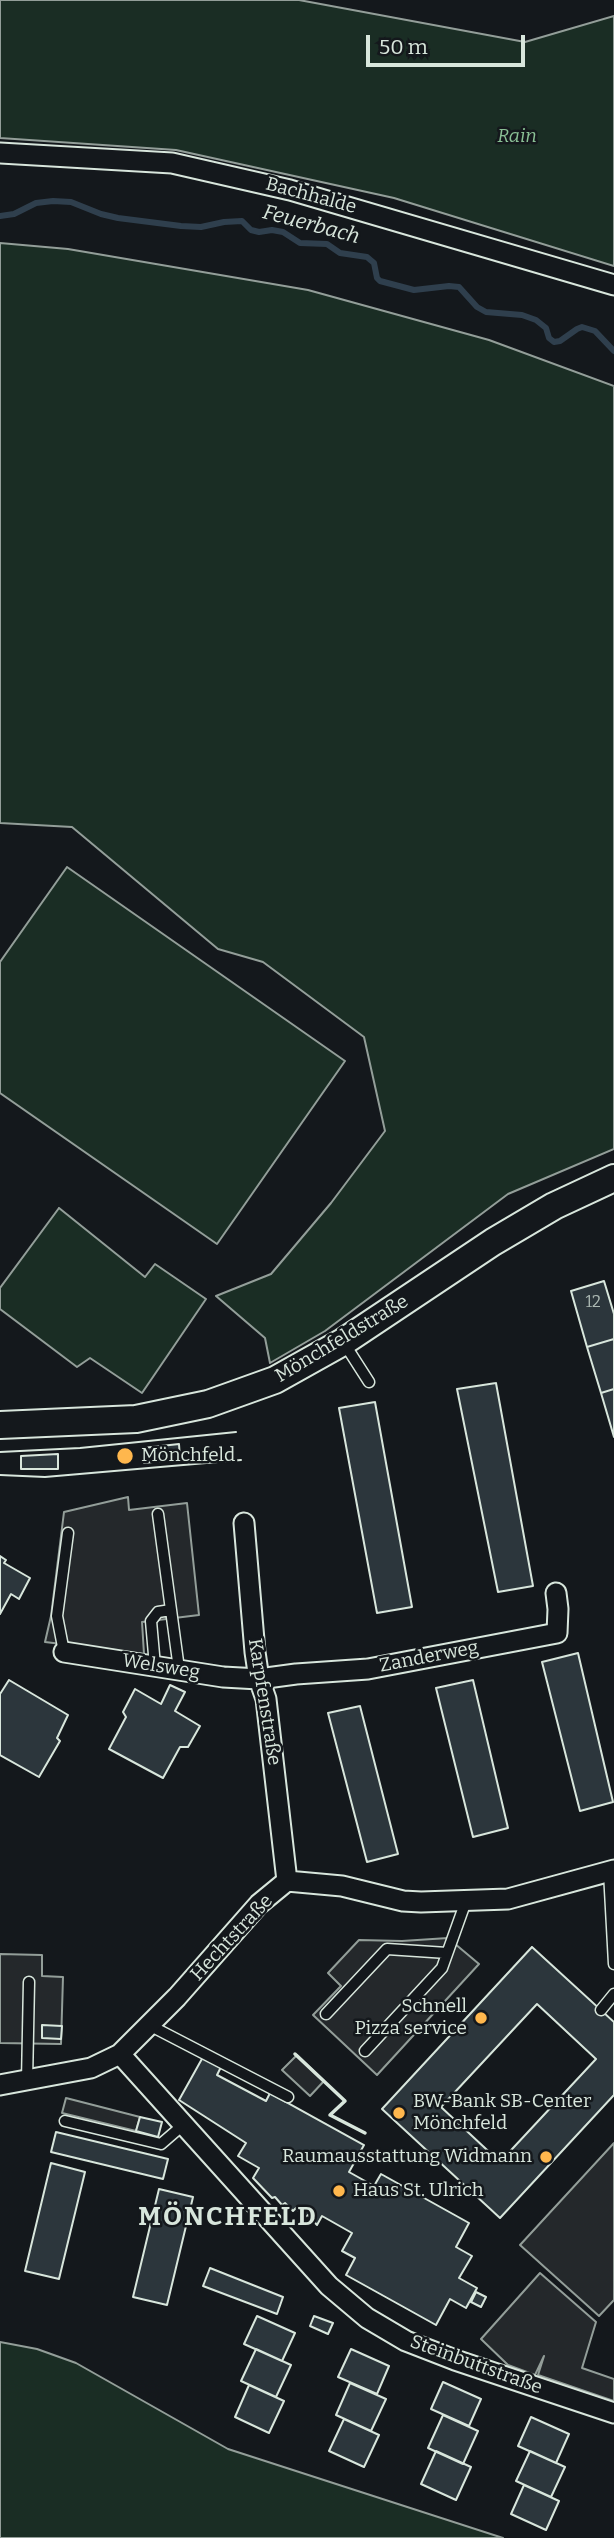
<!DOCTYPE html>
<html>
<head>
<meta charset="utf-8">
<style>
  body { margin:0 }
  #map { position:relative; width:614px; height:2538px; overflow:hidden; background:#14181c; font-family:Bitter,serif }
  canvas { display:block }
  .scale { position:absolute; left:366px; top:35px; width:159px; height:32px; box-sizing:border-box; border:4px solid #d8e6dc; border-top:0; padding-left:9px; font-size:21px; line-height:24px; white-space:nowrap; color:#d8e6dc; -webkit-text-stroke:5px #14181c; paint-order:stroke }
</style>
</head>
<body>
<div id="map">
<canvas width="614" height="2538"></canvas>
<div class="scale">50 m</div>
</div>
<script>
const ctx = document.querySelector('canvas').getContext('2d');
ctx.lineJoin = 'round';
function fillPath(path, color) { ctx.fillStyle = color; ctx.fill(path, 'evenodd'); }
const shape = rows => new Path2D(rows.map(r => 'M' + r).join(''));
function trace(path, color, width, dash) { ctx.strokeStyle = color; ctx.lineWidth = width; ctx.lineCap = dash ? 'butt' : 'round'; ctx.setLineDash(dash || []); ctx.stroke(path); }
function drawText(font, color, halo, rows, align = 'center') {
  ctx.font = font + ' Bitter,serif'; ctx.lineWidth = 5; ctx.setLineDash([]); ctx.textBaseline = 'middle'; ctx.strokeStyle = halo; ctx.fillStyle = color; for (const [text, x, y, turn = 0] of rows) {
    ctx.save(); ctx.translate(x, y); ctx.rotate((+turn || 0) * Math.PI / 180); ctx.textAlign = isNaN(turn) ? turn : align; if (halo) ctx.strokeText(text, 0, 0); ctx.fillText(text, 0, 0); ctx.restore();
  }
}
const green = shape([
  [0,0,299,0,525,42,614,16,614,266,394,198,176,150,0,138,0,0],
  [0,243,68,249,308,290,489,340,614,386,614,1149,508,1194,325,1331,270,1363,265,1338,216,1296,271,1274,331,1203,385,1131,364,1037,263,962,218,949,72,827,0,823,0,243],
  [67,867,345,1061,217,1244,0,1093,0,962,67,867],
  [59,1208,145,1277,155,1264,206,1299,142,1393,90,1358,77,1367,0,1309,0,1288,59,1208],
  [0,2342,37,2349,76,2363,228,2449,503,2538,0,2538,0,2342]
]);
fillPath(green, '#1a2d24');
trace(green, '#939e99', 2);
const parking = shape([
  [128,1497,129,1510,187,1503,199,1615,142,1622,144,1654,45,1642,51,1616,64,1512,128,1497],
  [448,1938,479,1964,377,2075,313,2015,341,1986,328,1973,359,1940,402,1941,448,1938],
  [0,1954,42,1955,42,1976,63,1977,61,2044,0,2043,0,1954],
  [297,2055,324,2081,310,2096,282,2070,297,2055],
  [66,2098,140,2117,136,2131,62,2113,66,2098],
  [614,2143,614,2300,599,2316,520,2245,614,2143],
  [540,2273,596,2322,582,2368,614,2379,614,2401,538,2375,544,2356,535,2375,508,2365,481,2339,540,2273]
]);
fillPath(parking, '#24282b');
trace(parking, '#939e99', 2);
trace(shape([
  [0,216,14,214,36,203,53,201,71,202,101,214,118,218,181,226,201,227,224,222,242,221,251,230,259,232,272,230,283,232,300,243,327,244,340,253,367,257,374,263,377,278,380,281,414,290,449,286,459,287,477,307,486,312,522,315,536,320,546,328,549,338,554,342,560,341,577,329,582,327,595,331,614,351]
]), '#2f3f4d', 6);
const building = shape([
  [604,1281,614,1314,614,1339,587,1347,571,1291,604,1281],
  [614,1339,614,1389,601,1393,587,1347,614,1339],
  [496,1383,533,1586,498,1592,457,1389,496,1383],
  [614,1389,614,1437,601,1393,614,1389],
  [375,1402,412,1607,377,1613,339,1408,375,1402],
  [179,1444,180,1459,144,1463,143,1448,179,1444],
  [58,1454,58,1469,21,1469,21,1456,58,1454],
  [0,1556,6,1560,4,1563,30,1578,19,1599,11,1594,0,1614,0,1556],
  [578,1653,613,1802,580,1811,542,1662,578,1653],
  [9,1680,68,1715,57,1738,60,1741,39,1777,0,1755,0,1694,9,1680],
  [473,1680,508,1828,473,1837,436,1688,473,1680],
  [170,1685,185,1692,175,1711,200,1726,188,1747,180,1747,163,1778,109,1749,126,1717,123,1712,135,1689,161,1704,170,1685],
  [360,1706,398,1854,367,1862,328,1713,360,1706],
  [532,1947,614,2022,614,2095,500,2218,382,2109,532,1947],
  [537,2004,596,2059,500,2162,441,2107,537,2004],
  [42,2025,62,2026,61,2039,42,2038,42,2025],
  [203,2057,221,2067,217,2075,266,2101,270,2093,364,2145,349,2172,374,2186,381,2174,469,2223,456,2247,472,2256,459,2278,477,2288,466,2308,450,2299,436,2325,346,2275,355,2258,342,2251,352,2233,322,2216,317,2225,308,2215,305,2217,296,2208,293,2211,285,2203,282,2205,275,2197,272,2198,253,2178,259,2168,238,2156,246,2143,179,2100,203,2057],
  [140,2117,162,2122,158,2137,136,2131,140,2117],
  [56,2132,168,2159,163,2179,51,2152,56,2132],
  [51,2163,85,2172,59,2279,25,2271,51,2163],
  [159,2189,193,2197,167,2305,133,2297,159,2189],
  [210,2268,283,2297,277,2314,203,2286,210,2268],
  [476,2292,486,2297,481,2307,471,2302,476,2292],
  [257,2316,295,2333,282,2361,244,2344,257,2316],
  [314,2316,333,2323,328,2334,310,2326,314,2316],
  [256,2349,291,2365,276,2397,241,2381,256,2349],
  [351,2349,389,2366,377,2394,338,2377,351,2349],
  [443,2382,481,2399,469,2426,431,2409,443,2382],
  [350,2383,386,2399,371,2431,336,2415,350,2383],
  [249,2385,284,2401,269,2433,235,2417,249,2385],
  [443,2415,478,2431,463,2464,428,2448,443,2415],
  [531,2417,569,2434,556,2463,518,2446,531,2417],
  [344,2419,379,2435,364,2467,329,2451,344,2419],
  [436,2451,471,2467,456,2500,421,2484,436,2451],
  [530,2451,565,2467,551,2497,516,2481,530,2451],
  [524,2485,559,2501,546,2530,511,2514,524,2485]
]);
fillPath(building, '#2c363c');
trace(building, '#d8e6dc', 2);
const lane = shape([
  [344,1343,369,1382],
  [158,1514,179,1669],
  [64,1652,57,1616,68,1533],
  [155,1666,151,1621,158,1612,171,1610],
  [609,1872,614,1964],
  [601,2010,614,1994],
  [326,2014,387,1949,447,1953],
  [149,2025,288,2097],
  [365,2051,442,1968,466,1901],
  [27,2081,29,1982],
  [65,2121,161,2144,183,2125]
]);
const street = shape([
  [0,153,172,163,290,190,614,285],
  [244,1523,255,1652,259,1679,266,1699,287,1881],
  [64,1652,223,1677,259,1679,296,1674,368,1669,557,1633,558,1609,556,1593],
  [120,2054,329,2286,367,2318,406,2341,455,2360,614,2413],
  [0,2085,91,2068,120,2054,177,1997,259,1904,287,1881,342,1886,403,1901,421,1902,508,1899,614,1870]
]);
const secondary = shape([
  [0,1425,136,1419,208,1404,275,1380,343,1342,493,1242,554,1206,614,1178]
]);
trace(lane, '#d8e6dc', 13);
trace(street, '#d8e6dc', 23);
trace(secondary, '#d8e6dc', 30);
trace(lane, '#14181c', 10);
trace(street, '#14181c', 19);
trace(secondary, '#14181c', 26);
trace(shape([
  [0,1452,80,1448,236,1432],
  [0,1475,45,1477,241,1460]
]), '#d8e6dc', 2);
trace(shape([
  [295,2054,345,2101,330,2115,365,2133]
]), '#d8e6dc', 3.5);
for (const [x, y, r, color] of [
  [125,1456,9,"#ffb74d"],
  [481,2018,7,"#ffb74d"],
  [399,2113,7,"#ffb74d"],
  [546,2157,7,"#ffb74d"],
  [339,2191,7,"#ffb74d"]
]) { const dot = new Path2D(); dot.arc(x, y, r, 0, 2 * Math.PI); ctx.fillStyle = color; ctx.fill(dot); trace(dot, '#14181c', 2.5); }
drawText('16px', '#adbab4', null, [
  ["12",593,1303]
]);
drawText('italic 19px', '#8ac095', '#14181c', [
  ["Rain",517,137]
]);
drawText('19px', '#d8e6dc', '#14181c', [
  ["Bachhalde",311,196,15],
  ["Mönchfeldstraße",342,1339,-31],
  ["Zanderweg",429,1657,-11],
  ["Welsweg",161,1667,9],
  ["Karpfenstraße",264,1702,81],
  ["Hechtstraße",232,1938,-47],
  ["Steinbuttstraße",476,2365,20]
]);
drawText('19px', '#d8e6dc', '#14181c', [
  ["Mönchfeld",141,1456],
  ["Schnell",467,2007,"right"],
  ["Pizza service",467,2029,"right"],
  ["BW-Bank SB-Center",413,2102],
  ["Mönchfeld",413,2124],
  ["Raumausstattung Widmann",532,2157,"right"],
  ["Haus St. Ulrich",353,2191]
], 'left');
drawText('italic 21px', '#d8e6dc', '#14181c', [
  ["Feuerbach",311,225,15]
]);
ctx.letterSpacing = '2px';
drawText('bold 26px', '#d8e6dc', '#14181c', [
  ["MÖNCHFELD",228,2218]
]);
ctx.letterSpacing = '0px';
</script>
</body>
</html>
